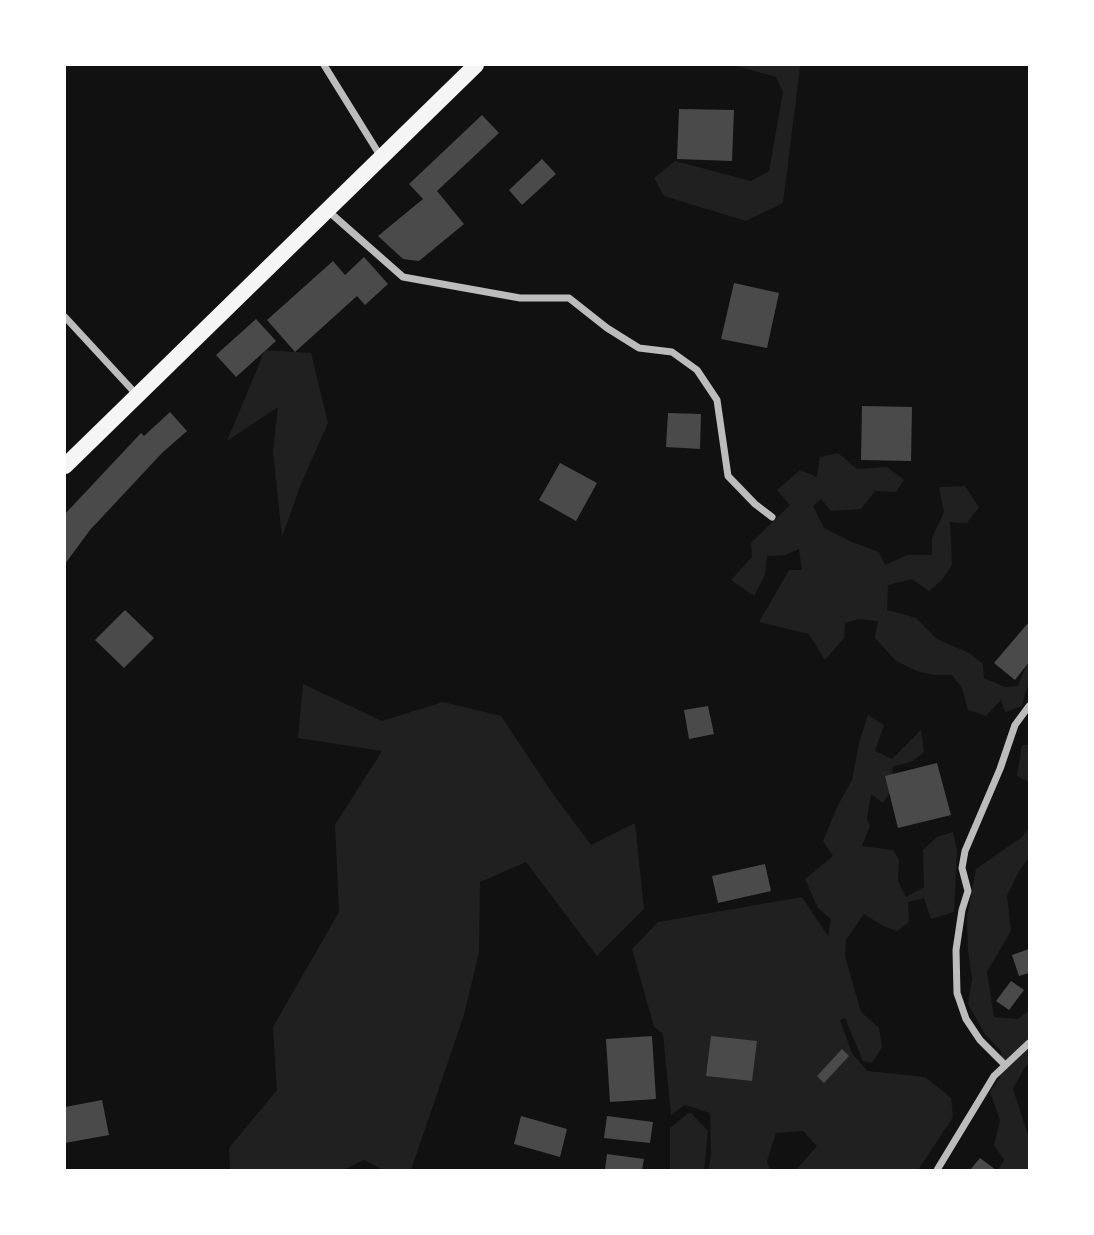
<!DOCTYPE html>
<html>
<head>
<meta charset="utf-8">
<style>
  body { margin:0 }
  #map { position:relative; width:1094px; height:1235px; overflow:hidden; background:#111; font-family:Helvetica,sans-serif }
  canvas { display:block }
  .frame { position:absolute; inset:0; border:66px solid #fff; pointer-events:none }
</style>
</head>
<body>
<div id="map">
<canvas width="1094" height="1235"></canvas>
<div class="frame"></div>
</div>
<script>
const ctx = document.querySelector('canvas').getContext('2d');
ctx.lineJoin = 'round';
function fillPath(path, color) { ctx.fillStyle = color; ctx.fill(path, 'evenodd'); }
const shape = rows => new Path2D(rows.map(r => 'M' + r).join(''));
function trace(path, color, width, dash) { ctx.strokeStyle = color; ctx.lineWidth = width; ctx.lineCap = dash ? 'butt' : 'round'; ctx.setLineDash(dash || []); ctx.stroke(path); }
fillPath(shape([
  [733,65,800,65,800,67,783,203,746,221,664,196,654,178,675,161,751,181,769,171,783,92,776,77],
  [265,350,311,353,328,423,301,484,282,537,273,451,278,407,227,441],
  [838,453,857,469,887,467,904,480,896,492,875,491,861,509,831,511,821,499,813,506,824,528,852,542,879,552,885,565,907,555,932,555,932,538,944,512,939,487,965,486,979,507,967,523,950,522,952,565,942,580,929,591,912,579,888,585,887,610,916,618,937,639,969,653,983,664,984,678,1005,687,1018,686,1029,658,1029,688,1027,687,1022,706,1005,712,1001,700,986,716,968,710,962,688,952,675,934,675,917,671,896,661,875,638,878,621,858,619,845,623,844,638,825,660,809,634,759,622,789,570,802,570,799,549,785,555,767,556,765,575,754,596,731,580,752,557,751,543,790,505,777,490,800,470,817,477,820,457],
  [303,684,382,721,443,702,501,716,553,794,591,845,635,823,644,909,597,956,526,862,480,882,479,953,463,1018,411,1170,384,1170,364,1160,343,1170,230,1170,229,1148,277,1090,273,1027,339,912,335,825,382,751,298,738],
  [868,715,884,725,875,751,892,759,921,730,924,752,913,761,892,767,894,786,883,803,871,794,867,819,870,826,862,846,893,850,899,860,898,881,906,897,924,887,923,850,937,837,953,832,957,850,954,912,931,919,924,898,908,902,909,922,897,931,883,926,864,914,846,940,845,956,861,1012,879,1028,882,1047,872,1063,863,1061,845,1018,840,1020,852,1053,867,1071,925,1077,951,1098,953,1117,918,1170,796,1170,817,1146,803,1131,776,1133,767,1161,770,1170,708,1170,711,1156,710,1113,685,1105,671,1115,663,1034,654,1027,632,949,658,922,802,897,828,936,831,919,818,908,805,879,833,856,823,841,837,807,852,780,859,743],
  [1022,745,1029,745,1029,782,1017,776],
  [1029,828,1029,858,1019,871,1007,896,1011,931,987,972,994,1017,1018,1019,1029,1010,1029,1064,1025,1067,1013,1089,1029,1138,1029,1170,998,1170,1004,1160,994,1145,1000,1120,990,1092,1000,1077,1001,1051,985,1034,968,1004,972,979,968,951,967,917,976,869,1022,837],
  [690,1112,708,1131,704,1170,670,1170,670,1128]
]), '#202020');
fillPath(shape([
  [679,109,734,110,732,161,677,159],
  [482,115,499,133,437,191,464,224,419,261,403,259,378,236,423,199,409,184],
  [542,159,556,174,522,205,509,190],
  [364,257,388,284,365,305,357,296,295,352,267,320,333,261,345,275],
  [734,283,779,293,767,348,721,339],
  [256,319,276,341,236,377,216,355],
  [862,406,912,407,911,461,861,460],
  [170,412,187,431,162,453,90,530,65,564,65,514,141,433,144,436],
  [668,413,701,414,700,449,666,447],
  [560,463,597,483,576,521,539,500],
  [125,610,154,638,124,668,95,640],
  [1028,623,1029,662,1015,680,994,663],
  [708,706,714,734,689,739,684,710],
  [937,763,951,815,898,828,885,776],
  [765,864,771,891,718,903,712,876],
  [1029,949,1029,973,1019,976,1012,955],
  [1011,981,1024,990,1009,1010,996,1001],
  [652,1036,656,1099,610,1102,606,1039],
  [711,1036,757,1041,752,1081,706,1076],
  [842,1049,849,1056,824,1083,817,1076],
  [102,1100,109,1135,65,1143,65,1107],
  [521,1116,567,1129,560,1157,514,1144],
  [607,1116,653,1122,650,1143,604,1138],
  [607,1154,644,1159,642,1170,605,1170],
  [980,1158,996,1170,970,1170]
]), '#4a4a4a');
trace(shape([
  [324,65,381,157],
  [327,210,403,277,520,298,569,298,607,328,639,348,672,352,697,370,717,400,728,476,755,504,772,517],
  [65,317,137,395],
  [1005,1065,980,1040,966,1019,957,993,956,950,962,910,968,891,962,868,965,851,1000,769,1015,725,1029,706],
  [937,1170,994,1076,1029,1043]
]), '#bcbcbc', 7);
trace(shape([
  [65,466,476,65]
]), '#f5f5f5', 16);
</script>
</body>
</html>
